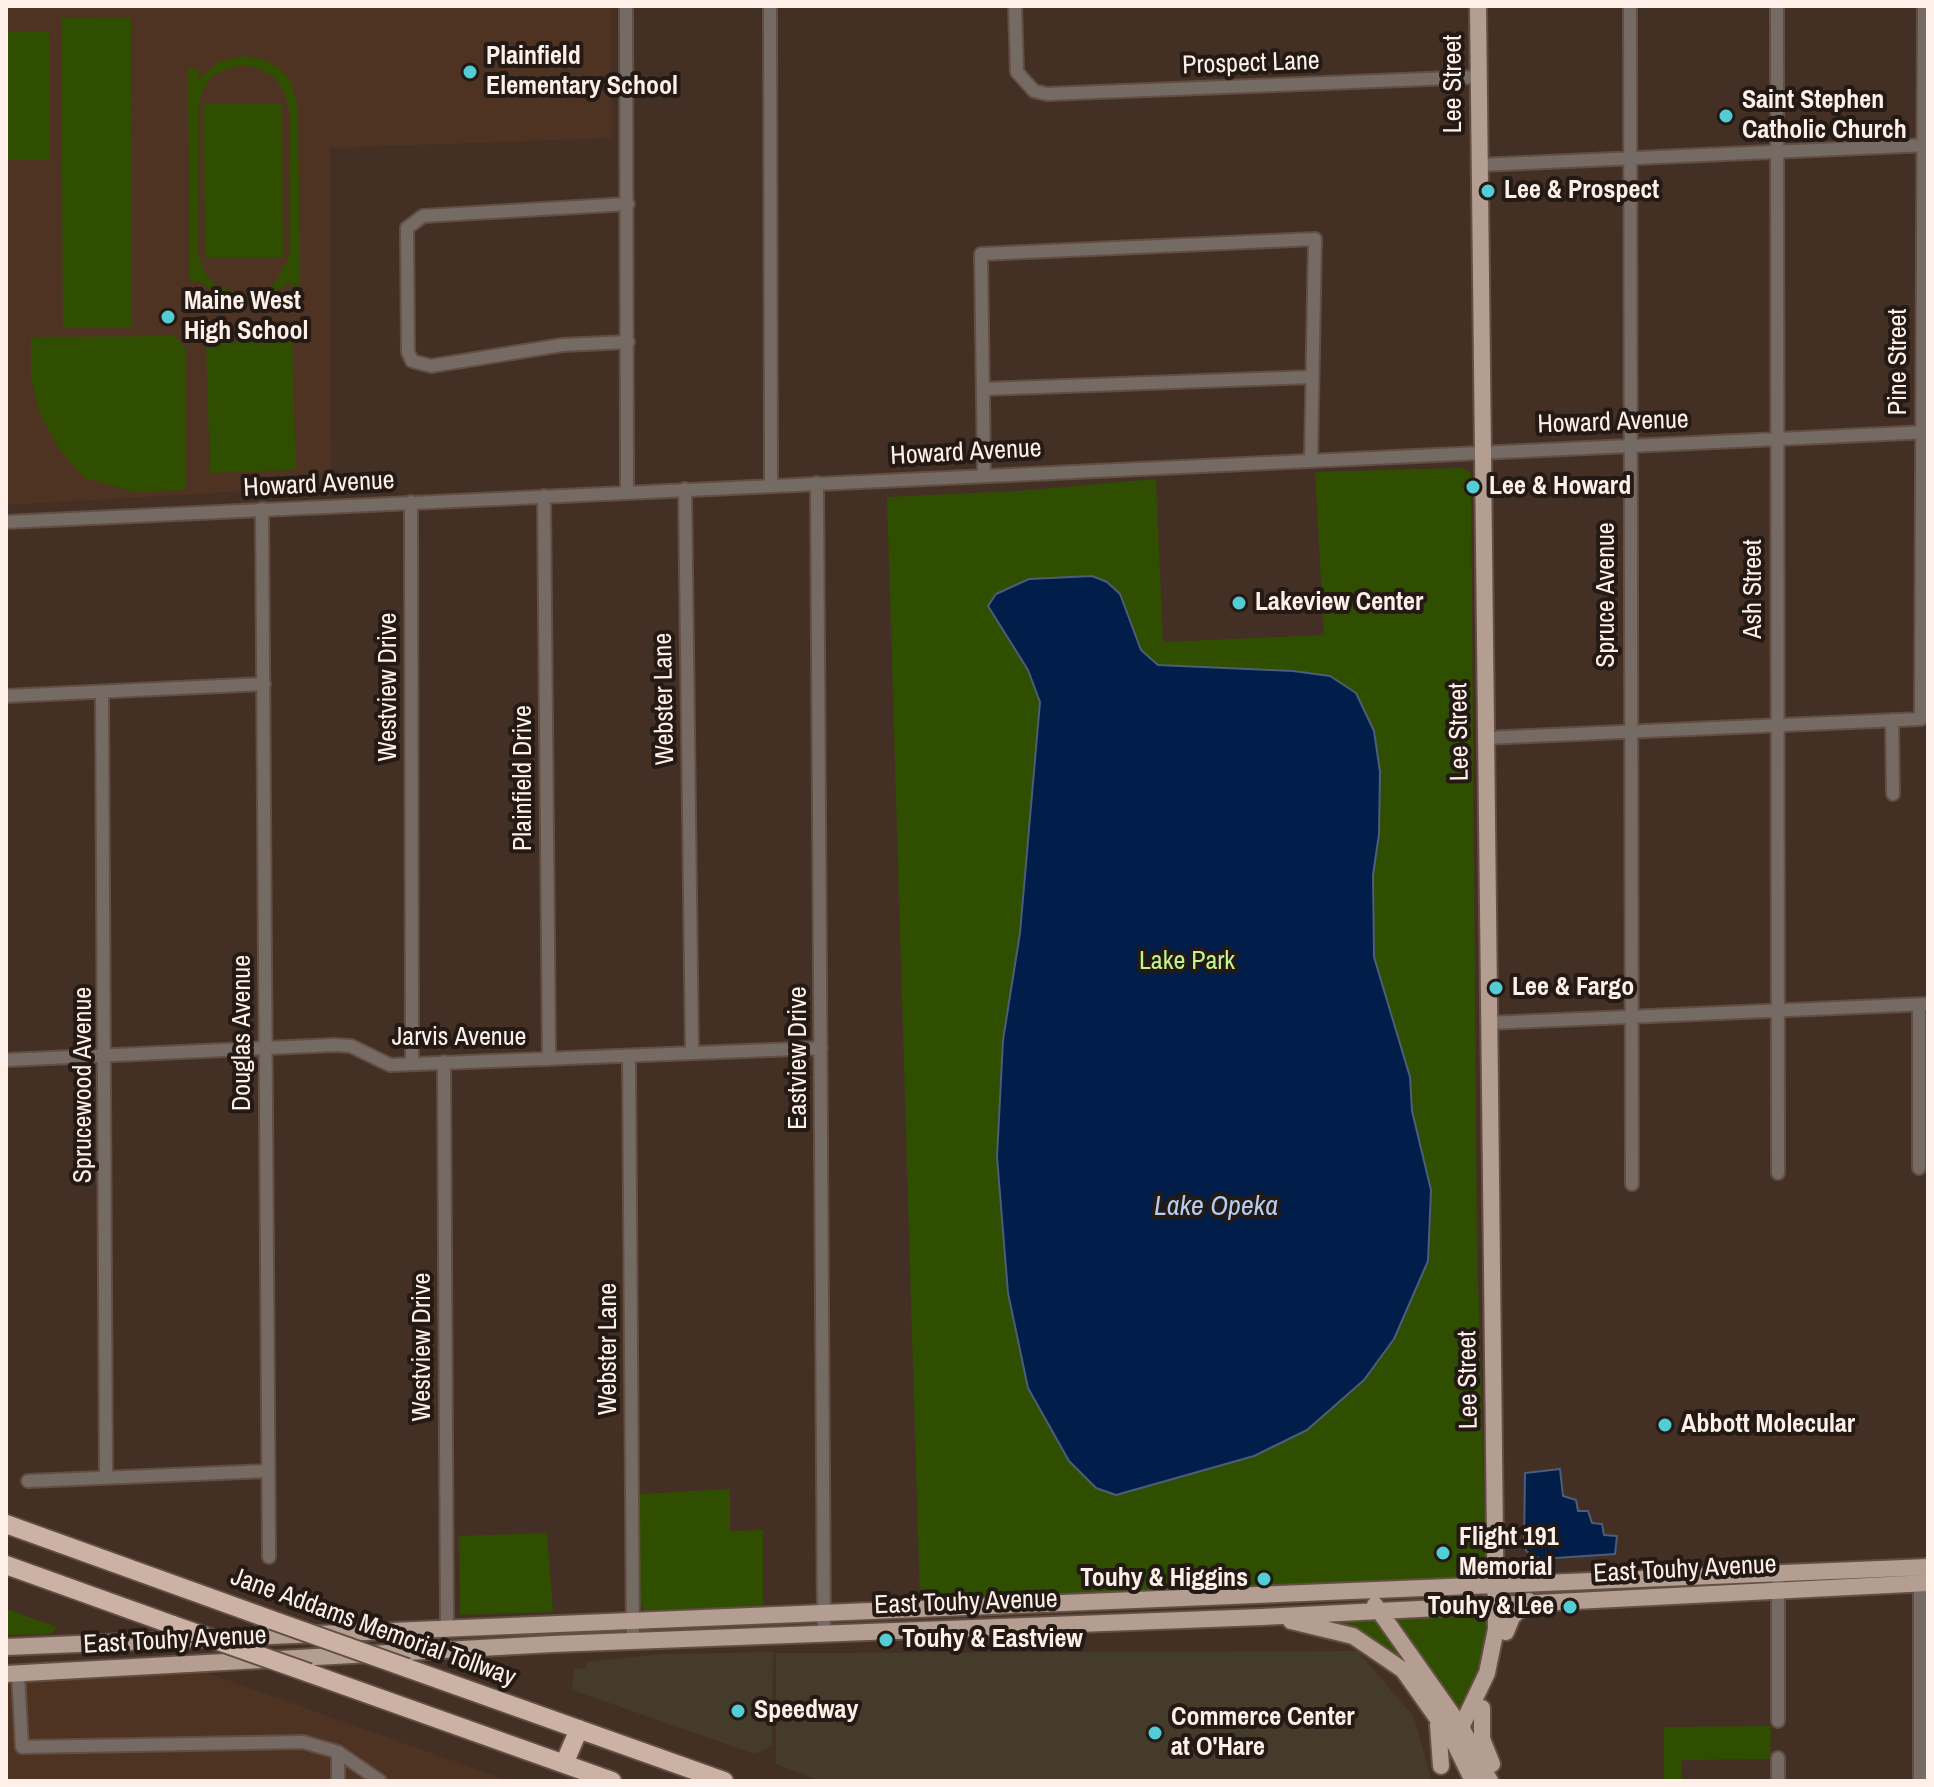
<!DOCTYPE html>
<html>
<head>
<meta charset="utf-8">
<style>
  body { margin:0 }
  #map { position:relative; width:1934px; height:1787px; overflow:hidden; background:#442f24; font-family:"Archivo Narrow",sans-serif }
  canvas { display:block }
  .frame { position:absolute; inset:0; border:8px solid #fef0e8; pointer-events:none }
</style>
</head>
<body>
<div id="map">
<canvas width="1934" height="1787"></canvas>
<div class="frame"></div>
</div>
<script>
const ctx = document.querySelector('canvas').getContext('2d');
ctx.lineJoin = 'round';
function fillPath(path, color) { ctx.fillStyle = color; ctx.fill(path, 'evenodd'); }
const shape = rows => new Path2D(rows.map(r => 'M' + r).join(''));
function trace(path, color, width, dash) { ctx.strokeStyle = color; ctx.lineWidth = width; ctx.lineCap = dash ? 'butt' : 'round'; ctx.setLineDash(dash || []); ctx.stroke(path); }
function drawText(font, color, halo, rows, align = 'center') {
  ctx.font = font + ' "Archivo Narrow",sans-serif'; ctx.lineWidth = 8; ctx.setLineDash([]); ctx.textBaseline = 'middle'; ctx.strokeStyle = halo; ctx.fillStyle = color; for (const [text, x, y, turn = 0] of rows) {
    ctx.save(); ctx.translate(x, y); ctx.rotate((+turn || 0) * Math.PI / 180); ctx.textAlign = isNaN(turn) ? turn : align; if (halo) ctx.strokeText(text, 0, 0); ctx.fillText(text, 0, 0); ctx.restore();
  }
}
fillPath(shape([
  [1358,1651,1414,1717,1432,1781,821,1781,776,1764,776,1653],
  [773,1652,772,1746,755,1754,572,1690,574,1669,586,1668,587,1662,661,1654]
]), '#443b2a');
fillPath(shape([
  [6,6,611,6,612,138,330,148,331,486,6,505],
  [202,1671,509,1781,6,1781,6,1683]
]), '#4e3323');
fillPath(shape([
  [131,17,132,328,63,328,61,18],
  [6,31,49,31,50,160,6,160],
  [240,56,262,59,281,69,292,84,298,109,300,286,290,286,290,280,269,298,247,304,223,299,200,281,190,281,188,69,198,68,199,79,219,62],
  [241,65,255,67,273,76,284,91,289,108,289,257,275,283,262,292,246,295,216,286,206,275,198,254,199,101,206,84,215,74],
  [204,104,282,104,283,257,205,257],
  [175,336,185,348,186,490,134,492,84,478,60,450,39,412,31,378,31,337],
  [292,340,296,470,210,473,206,343],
  [1461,468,1471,473,1477,1244,1486,1565,1470,1579,920,1601,887,497,1017,491,1156,479,1163,642,1324,635,1315,472],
  [730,1489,730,1531,763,1530,763,1607,644,1610,640,1603,639,1494],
  [547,1533,553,1612,460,1615,459,1536],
  [1490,1608,1484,1670,1460,1712,1393,1614],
  [6,1609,57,1627,51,1634,6,1635],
  [1375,1612,1453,1722,1397,1657,1354,1631,1315,1618],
  [1771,1726,1770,1759,1682,1760,1681,1781,1664,1781,1664,1727]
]), '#304e00');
const water = shape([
  [1092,576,1107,582,1120,594,1141,650,1158,665,1293,671,1330,676,1356,693,1374,731,1380,772,1379,834,1373,875,1374,957,1410,1077,1412,1111,1431,1190,1428,1261,1394,1339,1364,1380,1307,1430,1254,1456,1116,1495,1096,1488,1069,1461,1028,1388,1008,1293,997,1157,1003,1040,1020,933,1040,702,1028,670,988,606,996,594,1029,579,1092,576],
  [1560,1469,1563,1496,1576,1500,1578,1511,1588,1511,1592,1523,1602,1524,1604,1535,1617,1536,1615,1554,1541,1559,1527,1552,1524,1547,1525,1473,1560,1469]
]);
fillPath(water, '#001e49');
trace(water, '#4c5d79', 2);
const minor = shape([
  [626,6,627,492],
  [770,6,771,485],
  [1015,6,1017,72,1034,91,1047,94,1478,77],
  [1630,6,1632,1184],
  [1777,6,1778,1173],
  [1479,165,1928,145],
  [628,342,562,345,431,366,412,361,408,352,407,228,423,216,628,204],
  [983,389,1312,377],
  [984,473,981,254,1315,239,1311,459],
  [817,483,824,1633],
  [685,489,692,1053],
  [544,496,549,1059],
  [411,502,412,1064],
  [262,509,269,1557],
  [6,522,1928,432],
  [102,692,106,1477],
  [6,696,264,684],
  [1892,720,1893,794],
  [1484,738,1921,719,1924,6],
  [1488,1023,1928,1004],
  [629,1056,633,1642],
  [6,1060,334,1045,351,1046,390,1065,821,1048],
  [444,1062,447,1631],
  [1919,1168,1919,1005],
  [28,1481,268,1471],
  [1920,1576,1920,1781],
  [1778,1584,1778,1721],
  [18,1673,22,1747,303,1742,338,1752,380,1781],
  [1778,1758,1778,1781],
  [338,1781,338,1752]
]);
const major = shape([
  [1375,1605,1461,1727,1490,1781],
  [1291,1621,1353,1636,1403,1670,1454,1742,1473,1781],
  [1506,1632,1512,1617,1529,1601],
  [6,1647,1928,1567],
  [6,1674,553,1644,1262,1617,1928,1583],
  [1482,1708,1482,1739,1492,1764],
  [1438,1725,1441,1766],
  [1454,1742,1487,1673,1496,1629,1478,6]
]);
const highway = shape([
  [6,1524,272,1620],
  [6,1565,173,1625],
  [407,1668,724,1781],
  [309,1673,612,1781],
  [564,1764,579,1729]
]);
trace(minor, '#624e43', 16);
trace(major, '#624e43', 20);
trace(highway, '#624e43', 22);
trace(minor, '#756a64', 12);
trace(major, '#b49e92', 16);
trace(highway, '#ccb2a4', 18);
const highwayBridge = shape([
  [272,1620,407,1668],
  [173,1625,309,1673]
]);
trace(highwayBridge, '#624e43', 22, []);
trace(highwayBridge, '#ccb2a4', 18);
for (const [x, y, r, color] of [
  [470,72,8,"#52ccd5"],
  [1726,116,8,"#52ccd5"],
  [1488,191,8,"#52ccd5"],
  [168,317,8,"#52ccd5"],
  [1473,487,8,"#52ccd5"],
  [1239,603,8,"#52ccd5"],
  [1496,988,8,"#52ccd5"],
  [1665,1425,8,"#52ccd5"],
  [1443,1553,8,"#52ccd5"],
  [1264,1579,8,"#52ccd5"],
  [1570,1607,8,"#52ccd5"],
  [886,1640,8,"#52ccd5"],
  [738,1711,8,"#52ccd5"],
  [1155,1733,8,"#52ccd5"]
]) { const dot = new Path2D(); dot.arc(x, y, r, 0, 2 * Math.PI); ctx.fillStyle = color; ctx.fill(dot); trace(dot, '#231a15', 3); }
drawText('bold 26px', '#fef0e8', '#231a15', [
  ["Plainfield",486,57],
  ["Elementary School",486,87],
  ["Saint Stephen",1742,101],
  ["Catholic Church",1742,131],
  ["Lee & Prospect",1504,191],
  ["Maine West",184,302],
  ["High School",184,332],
  ["Lee & Howard",1489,487],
  ["Lakeview Center",1255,603],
  ["Lee & Fargo",1512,988],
  ["Abbott Molecular",1681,1425],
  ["Flight 191",1459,1538],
  ["Memorial",1459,1568],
  ["Touhy & Higgins",1248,1579,"right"],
  ["Touhy & Lee",1554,1607,"right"],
  ["Touhy & Eastview",902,1640],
  ["Speedway",754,1711],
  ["Commerce Center",1171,1718],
  ["at O'Hare",1171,1748]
], 'left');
drawText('26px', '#fef0e8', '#231a15', [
  ["Prospect Lane",1251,64,-2],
  ["Lee Street",1454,84,-90],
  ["Pine Street",1899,362,-90],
  ["Howard Avenue",1613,423,-2],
  ["Howard Avenue",966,453,-3],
  ["Howard Avenue",319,485,-3],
  ["Ash Street",1754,589,-90],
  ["Spruce Avenue",1607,595,-90],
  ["Westview Drive",389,687,-90],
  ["Webster Lane",665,699,-91],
  ["Lee Street",1460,732,-91],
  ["Plainfield Drive",524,778,-90],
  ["Douglas Avenue",243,1033,-90],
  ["Jarvis Avenue",459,1038],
  ["Eastview Drive",799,1058,-90],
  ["Sprucewood Avenue",84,1085,-90],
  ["Westview Drive",423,1347,-90],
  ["Webster Lane",609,1349,-90],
  ["Lee Street",1469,1380,-91],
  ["East Touhy Avenue",1685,1570,-3],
  ["East Touhy Avenue",966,1603,-2],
  ["Jane Addams Memorial Tollway",373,1628,20],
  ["East Touhy Avenue",175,1641,-3]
]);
drawText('26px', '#c1f48c', '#231a15', [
  ["Lake Park",1187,962]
]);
drawText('italic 28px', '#b3ccef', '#231a15', [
  ["Lake Opeka",1216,1207]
]);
</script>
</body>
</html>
